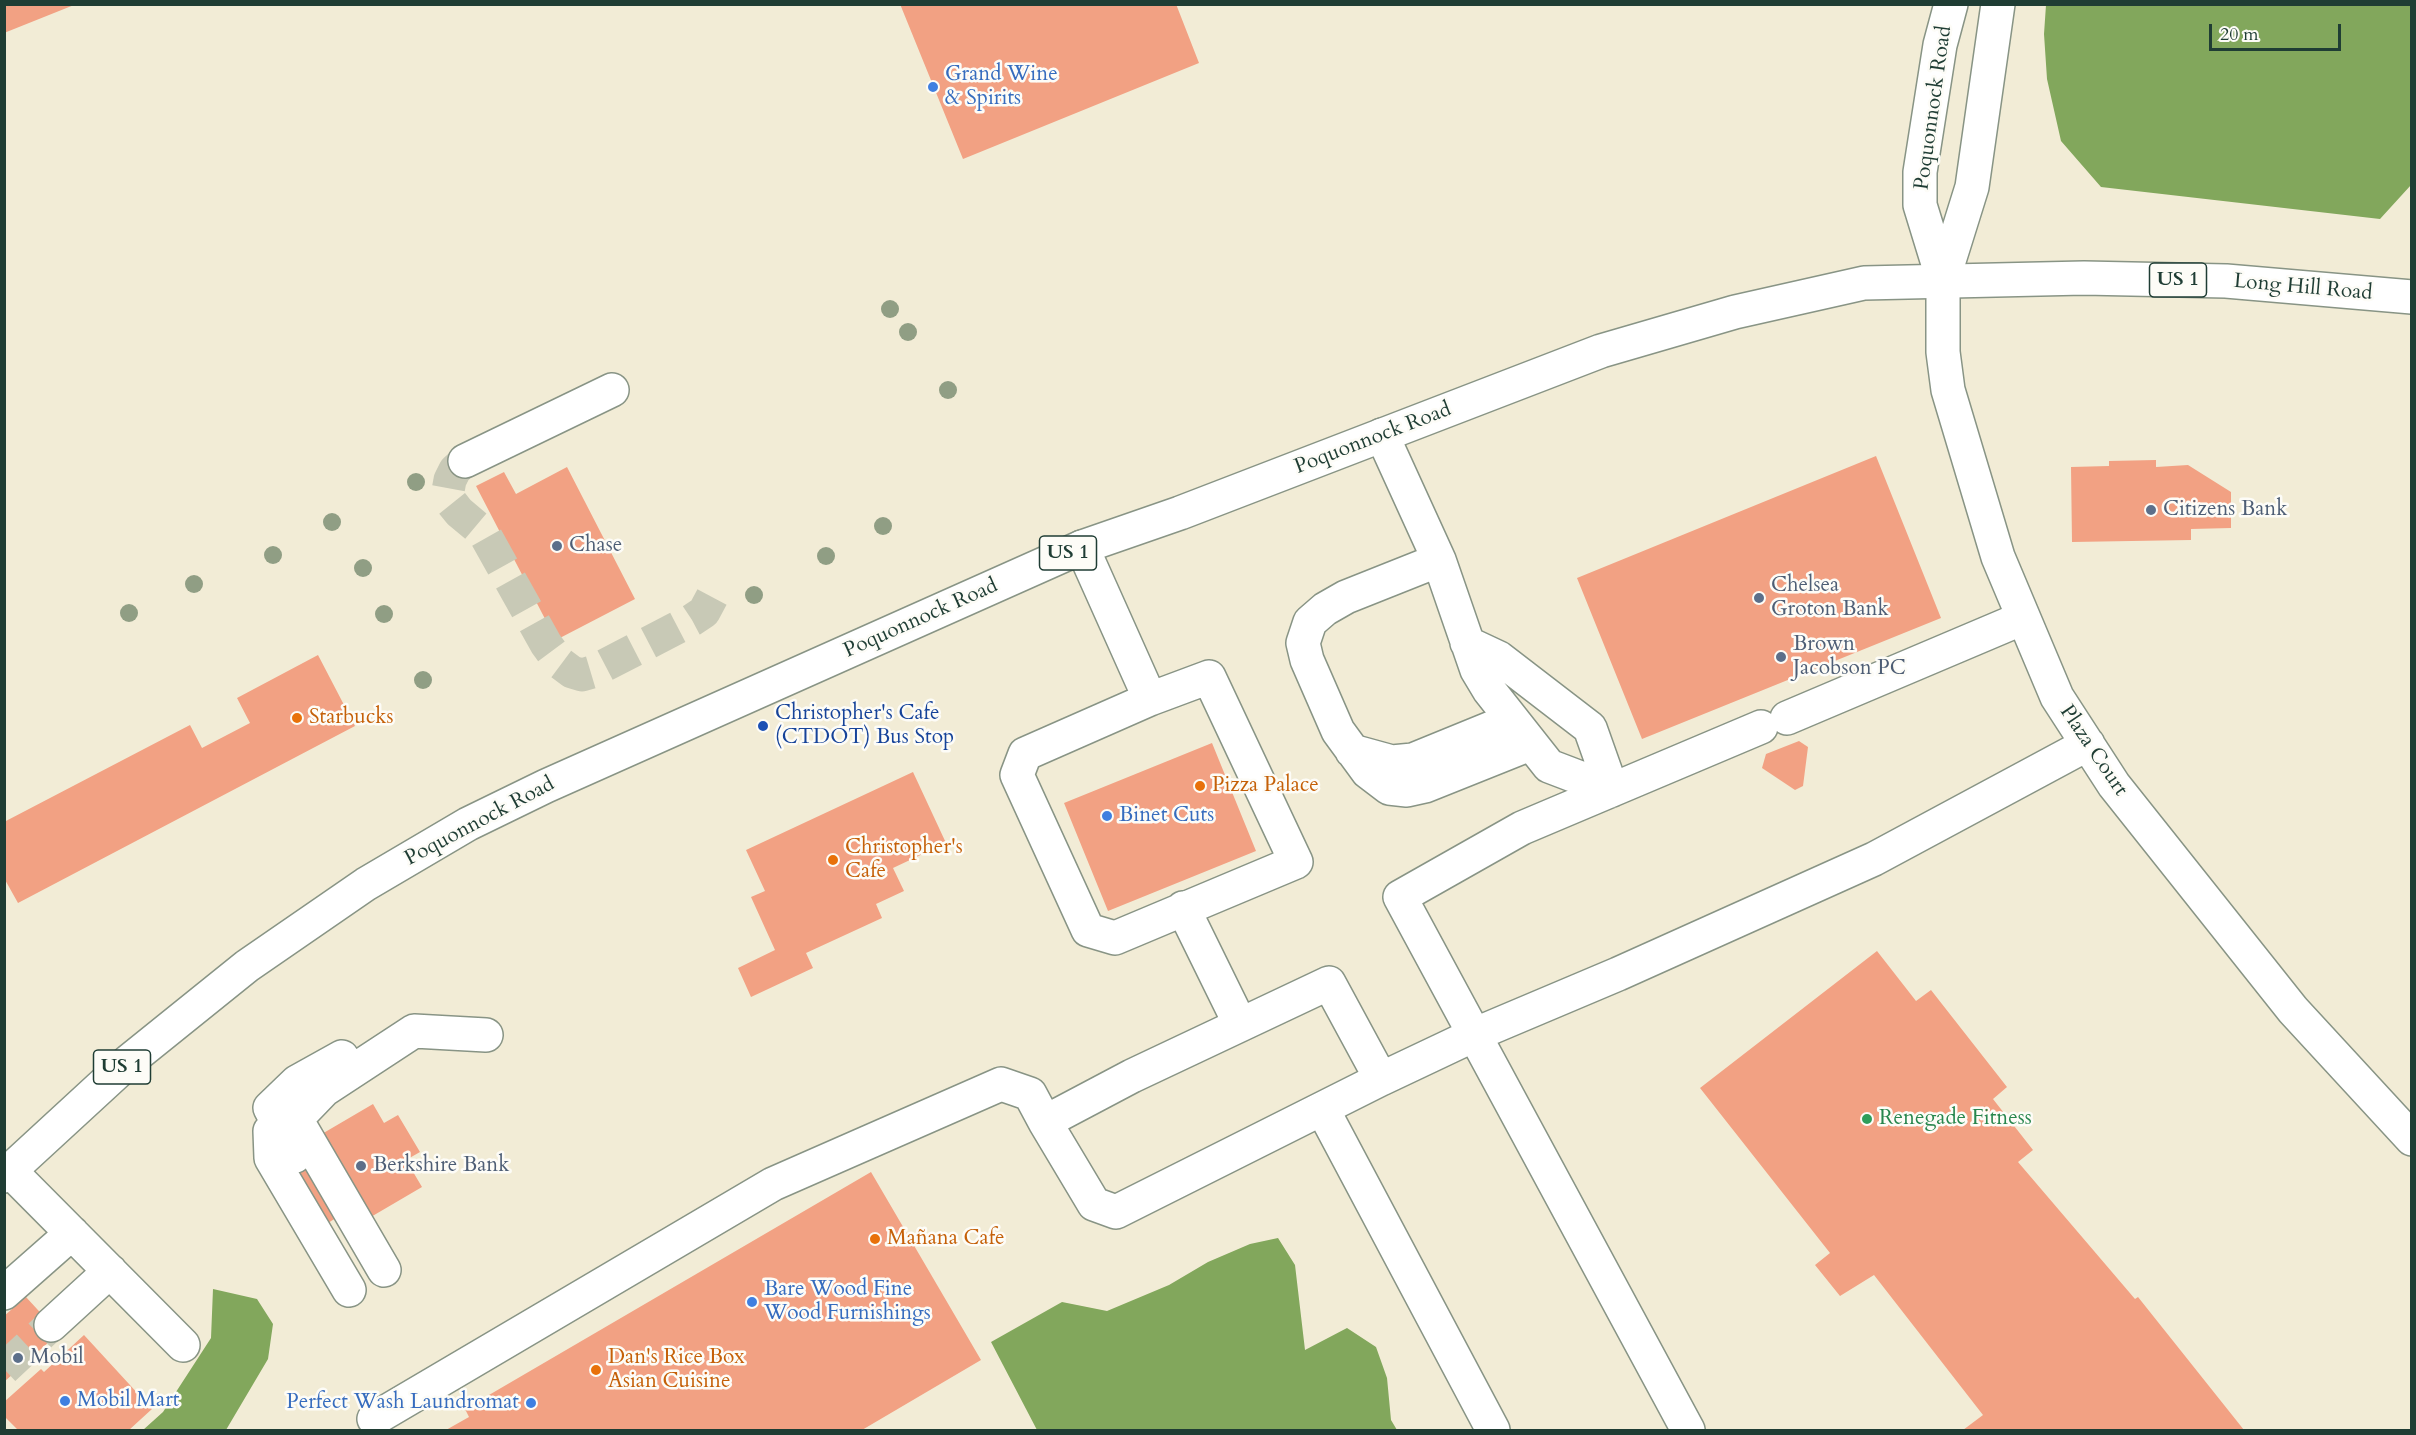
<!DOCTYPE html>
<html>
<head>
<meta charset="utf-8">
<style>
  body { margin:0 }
  #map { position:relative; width:2416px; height:1435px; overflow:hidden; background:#f2ecd6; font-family:Cardo,serif }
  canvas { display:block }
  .frame { position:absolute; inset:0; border:6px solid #1f3d34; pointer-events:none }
  .scale { position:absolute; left:2209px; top:24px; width:132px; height:27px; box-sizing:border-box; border:3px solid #1f3d34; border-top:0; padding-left:8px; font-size:18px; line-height:21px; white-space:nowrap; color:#1f3d34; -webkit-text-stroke:4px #fdfcf7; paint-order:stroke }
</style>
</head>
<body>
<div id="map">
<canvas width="2416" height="1435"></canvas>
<div class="frame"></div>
<div class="scale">20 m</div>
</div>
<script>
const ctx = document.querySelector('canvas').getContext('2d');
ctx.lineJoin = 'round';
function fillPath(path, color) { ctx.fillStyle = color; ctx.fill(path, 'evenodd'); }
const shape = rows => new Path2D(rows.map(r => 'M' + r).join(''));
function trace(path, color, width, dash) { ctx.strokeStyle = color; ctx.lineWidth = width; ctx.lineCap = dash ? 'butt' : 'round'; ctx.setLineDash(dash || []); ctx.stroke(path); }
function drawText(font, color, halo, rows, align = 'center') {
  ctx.font = font + ' Cardo,serif'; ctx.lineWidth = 5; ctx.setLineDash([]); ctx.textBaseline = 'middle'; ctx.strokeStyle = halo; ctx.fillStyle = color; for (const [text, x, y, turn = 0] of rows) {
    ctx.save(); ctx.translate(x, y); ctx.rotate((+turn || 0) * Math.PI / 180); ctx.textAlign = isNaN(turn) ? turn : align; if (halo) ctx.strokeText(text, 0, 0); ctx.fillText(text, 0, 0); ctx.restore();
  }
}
fillPath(shape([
  [2046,5,2411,5,2411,185,2380,219,2101,187,2061,141,2047,79,2044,34],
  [1278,1238,1295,1265,1305,1350,1347,1328,1376,1347,1387,1378,1391,1420,1397,1430,1037,1430,991,1342,1062,1302,1107,1311,1169,1285,1208,1262,1250,1244],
  [213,1289,257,1299,273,1324,268,1359,226,1430,143,1430,163,1412,211,1338]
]), '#82a75c');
fillPath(shape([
  [4,4,74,4,74,5,4,33],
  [900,4,1176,4,1199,63,963,159],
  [1876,456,1941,618,1642,739,1577,578],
  [2156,460,2156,467,2188,465,2231,492,2231,528,2191,529,2191,540,2072,542,2071,467,2109,466,2109,461],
  [567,467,635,599,556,640,476,486,504,472,516,494],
  [318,655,355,726,18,903,4,878,4,822,190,725,202,748,250,723,237,698],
  [1799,741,1808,747,1803,786,1795,790,1762,768,1766,754],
  [1212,743,1256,851,1108,911,1064,803],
  [913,772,946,843,893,868,904,891,876,904,882,918,806,953,813,968,751,997,738,968,775,950,751,897,765,891,746,850],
  [1877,951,1916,1001,1931,990,2007,1087,1993,1099,2033,1150,2018,1162,2135,1299,2138,1297,2244,1430,1963,1430,1983,1415,1874,1275,1840,1296,1815,1265,1830,1253,1700,1088],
  [373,1104,384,1123,398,1115,420,1152,406,1160,422,1187,364,1221,355,1206,328,1223,295,1167,315,1138],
  [871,1172,981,1360,862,1430,446,1430,469,1417,465,1409],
  [26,1297,59,1333,4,1382,4,1316],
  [84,1335,152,1409,129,1430,18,1430,4,1416,4,1402,41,1369,44,1372]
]), '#f2a183');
trace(shape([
  [465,461,455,470,450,480,448,491,451,502,459,512,484,533,546,644,560,663,572,672,582,675,592,672,692,620,704,612,712,597],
  [4,1369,51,1325]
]), '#c8c9b6', 33, [33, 16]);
const minor = shape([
  [1998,4,1972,187,1943,280,1943,352,1948,390,1998,557,2057,697,2114,785,2293,1010,2412,1139],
  [1943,280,1920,205,1920,172,1940,45,1951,4],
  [1382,435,1439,560,1477,670,1489,690,1549,766,1612,790],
  [465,461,612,390],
  [1082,547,1150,699],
  [1439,560,1346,597,1325,609,1310,622,1303,643,1307,660,1338,731,1368,772,1389,788,1407,790,1425,786,1530,744],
  [1467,643,1499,658,1590,728,1612,790],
  [1209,677,1296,862,1115,938,1088,930,1017,775,1025,754,1150,699,1209,677],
  [1787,718,2023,618],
  [1352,751,1392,762,1413,760,1511,720],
  [1183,908,1240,1024],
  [1323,1110,1493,1430],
  [1045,1122,1094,1204,1116,1212,1381,1079],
  [270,1131,271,1158,349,1290],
  [295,1156,270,1108,297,1082,342,1057],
  [10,1171,183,1345],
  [384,1270,296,1119,324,1090,414,1031,486,1035],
  [4,1293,72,1233],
  [51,1325,110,1271],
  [374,1419,773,1184,1001,1084,1030,1094,1045,1122,1132,1076,1329,983,1381,1079,1476,1034,1618,974,1874,859,2088,744],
  [1688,1430,1400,897,1522,828,1761,727]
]);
const major = shape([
  [4,1176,129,1061,247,966,366,884,468,824,546,786,1082,547,1180,513,1601,351,1735,312,1864,283,2084,278,2226,281,2412,297]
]);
trace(minor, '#889485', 36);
trace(major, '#889485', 36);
trace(minor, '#fff', 33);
trace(major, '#fff', 33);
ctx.fillStyle = '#909e84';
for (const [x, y] of [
  [890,309],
  [908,332],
  [948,390],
  [416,482],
  [332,522],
  [883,526],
  [273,555],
  [826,556],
  [363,568],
  [194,584],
  [754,595],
  [129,613],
  [384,614],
  [423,680]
]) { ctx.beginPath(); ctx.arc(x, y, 9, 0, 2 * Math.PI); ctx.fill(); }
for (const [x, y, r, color] of [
  [933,87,6,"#3f7fe0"],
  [2151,510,6,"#5c6f8a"],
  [557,546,6,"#5c6f8a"],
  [1759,598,6,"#5c6f8a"],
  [1781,657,6,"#5c6f8a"],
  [297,718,6,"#e8710a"],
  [763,726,6,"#1a4fb4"],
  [1200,786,6,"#e8710a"],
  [1107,816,6,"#3f7fe0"],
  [833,860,6,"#e8710a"],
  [1867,1119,6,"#2e9e5b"],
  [361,1166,6,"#5c6f8a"],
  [875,1239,6,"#e8710a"],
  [752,1302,6,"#3f7fe0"],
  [18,1358,6,"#5c6f8a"],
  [596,1370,6,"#e8710a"],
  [65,1401,6,"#3f7fe0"],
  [531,1403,6,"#3f7fe0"]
]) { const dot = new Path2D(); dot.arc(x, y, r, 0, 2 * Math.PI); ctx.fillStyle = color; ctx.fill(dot); trace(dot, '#fdfcf7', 2); }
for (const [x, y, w] of [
  [2178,280,57],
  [1068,553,57],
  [122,1067,57]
]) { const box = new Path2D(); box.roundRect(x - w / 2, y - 17, w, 34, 4.5); ctx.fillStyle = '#fdfcf7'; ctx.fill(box); trace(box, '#1f3d34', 1.5); }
drawText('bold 20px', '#1f3d34', null, [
  ["US 1",2178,280],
  ["US 1",1068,553],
  ["US 1",122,1067]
]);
drawText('21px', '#366cbe', '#fdfcf7', [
  ["Grand Wine",945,75],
  ["& Spirits",945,99],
  ["Binet Cuts",1119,816],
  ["Bare Wood Fine",764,1290],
  ["Wood Furnishings",764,1314],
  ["Mobil Mart",77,1401],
  ["Perfect Wash Laundromat",519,1403,"right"]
], 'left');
drawText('21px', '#1f3d34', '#fdfcf7', [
  ["Poquonnock Road",1934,108,-82],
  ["Long Hill Road",2303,288,5],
  ["Poquonnock Road",1373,439,-21],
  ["Poquonnock Road",921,619,-24],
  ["Plaza Court",2093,751,56],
  ["Poquonnock Road",480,822,-28]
]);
drawText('21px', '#4e5e75', '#fdfcf7', [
  ["Citizens Bank",2163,510],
  ["Chase",569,546],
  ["Chelsea",1771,586],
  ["Groton Bank",1771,610],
  ["Brown",1793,645],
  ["Jacobson PC",1793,669],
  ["Berkshire Bank",373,1166],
  ["Mobil",30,1358]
], 'left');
drawText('21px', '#164399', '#fdfcf7', [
  ["Christopher's Cafe",775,714],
  ["(CTDOT) Bus Stop",775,738]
], 'left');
drawText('21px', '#c56008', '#fdfcf7', [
  ["Starbucks",309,718],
  ["Pizza Palace",1212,786],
  ["Christopher's",845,848],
  ["Cafe",845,872],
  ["Mañana Cafe",887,1239],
  ["Dan's Rice Box",608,1358],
  ["Asian Cuisine",608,1382]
], 'left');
drawText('21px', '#27864d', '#fdfcf7', [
  ["Renegade Fitness",1879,1119]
], 'left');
</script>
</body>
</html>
